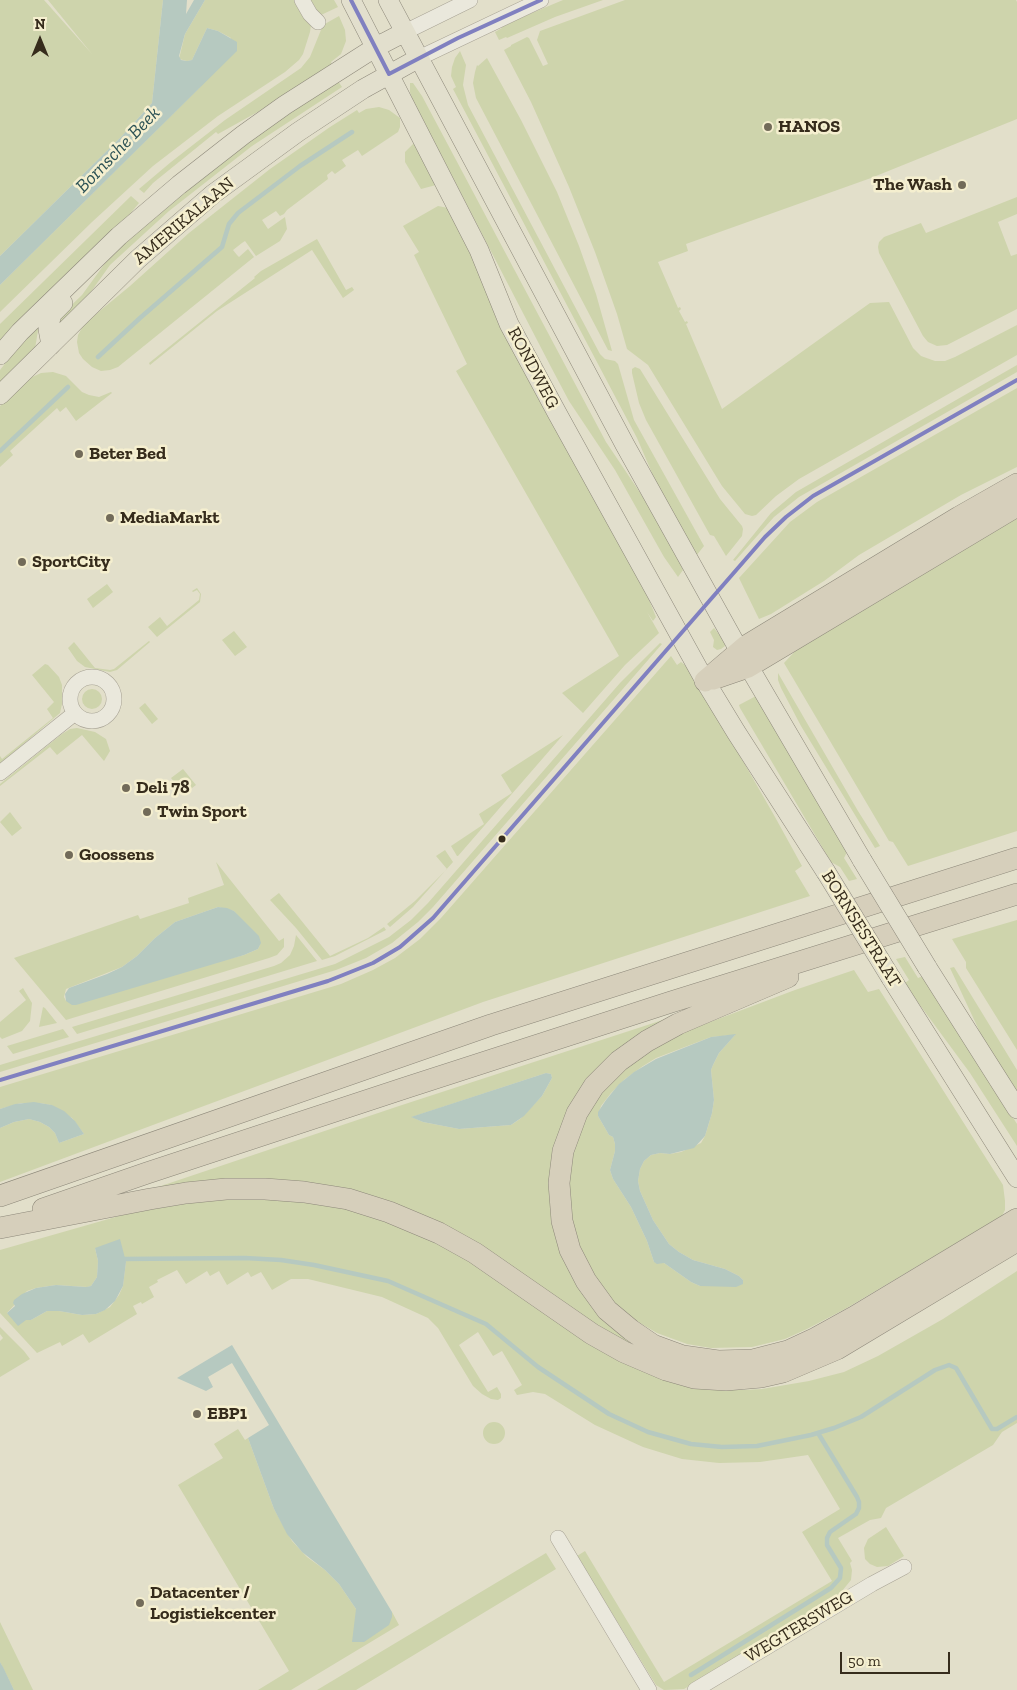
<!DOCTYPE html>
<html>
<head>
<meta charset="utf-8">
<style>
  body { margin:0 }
  #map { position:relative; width:1017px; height:1690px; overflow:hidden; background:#e2dfca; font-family:"Zilla Slab",serif }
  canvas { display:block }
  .north { position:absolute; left:15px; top:15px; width:50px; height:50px; -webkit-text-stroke:4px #f5efcf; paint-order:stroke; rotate:0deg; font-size:14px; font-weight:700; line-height:20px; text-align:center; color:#362c1c }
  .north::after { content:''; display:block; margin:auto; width:18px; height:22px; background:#362c1c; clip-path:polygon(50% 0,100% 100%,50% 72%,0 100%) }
  .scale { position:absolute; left:840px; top:1652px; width:110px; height:22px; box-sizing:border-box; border:2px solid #362c1c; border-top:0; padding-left:6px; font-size:15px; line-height:18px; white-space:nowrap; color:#362c1c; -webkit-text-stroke:4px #f5efcf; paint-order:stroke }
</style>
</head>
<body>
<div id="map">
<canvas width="1017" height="1690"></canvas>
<div class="north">N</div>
<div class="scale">50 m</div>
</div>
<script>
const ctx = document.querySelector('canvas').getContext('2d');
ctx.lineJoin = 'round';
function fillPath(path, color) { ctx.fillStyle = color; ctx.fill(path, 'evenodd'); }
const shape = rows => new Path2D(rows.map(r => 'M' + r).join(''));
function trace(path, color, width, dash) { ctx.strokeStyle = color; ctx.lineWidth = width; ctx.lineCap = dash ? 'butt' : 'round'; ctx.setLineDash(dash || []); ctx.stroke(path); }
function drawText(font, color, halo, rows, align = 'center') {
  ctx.font = font + ' "Zilla Slab",serif'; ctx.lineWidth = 5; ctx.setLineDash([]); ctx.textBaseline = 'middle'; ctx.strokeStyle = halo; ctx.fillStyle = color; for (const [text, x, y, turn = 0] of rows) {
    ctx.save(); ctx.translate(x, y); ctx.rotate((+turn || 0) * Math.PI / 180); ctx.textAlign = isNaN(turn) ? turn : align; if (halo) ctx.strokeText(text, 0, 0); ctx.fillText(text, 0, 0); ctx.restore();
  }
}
fillPath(shape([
  [0,0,44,0,92,54,48,0,163,0,152,103,121,137,0,256],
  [205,0,297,0,311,25,310,32,303,54,299,60,285,72,218,116,153,166,92,222,0,312,0,285,199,88,231,38,218,31,207,28,192,60,187,61,179,59,185,34],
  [307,0,334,0,338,7,321,15],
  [563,0,603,0,555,17,507,38,506,37,499,40,495,32,502,28,501,26],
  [625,0,1016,0,1017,2,1017,119,871,178,686,244,688,251,658,262,678,308,680,307,681,309,679,311,685,322,687,321,688,323,686,324,722,409,870,303,889,302,913,348,921,356,935,361,945,361,955,357,1017,325,1017,355,799,479,776,496,756,515,752,516,745,514,722,486,648,365,627,349,617,314,595,252,569,187,531,102,504,50,511,46,511,45,527,37,529,38,543,66,548,64,537,40,540,31],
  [339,16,345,30,346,41,341,54,331,62,332,65,263,109,218,134,216,132,153,183,144,193,139,189,171,162,225,120,301,68,310,57,323,25],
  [460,51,466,65,463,85,468,105,600,354,605,359,615,361,618,364,634,420,704,546,696,556,661,494,637,438,453,89,456,87,451,76,452,67,455,58],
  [487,58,521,120,557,192,579,246,596,294,612,351,608,350,476,98,473,83,475,72,477,65,478,66],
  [338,81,342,87,252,146,169,211,110,265,88,296,61,324,58,324,57,319,82,295,111,255,235,150],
  [410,83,413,83,422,96,606,442,647,503,680,563,683,570,678,577,664,557,615,470,569,401,551,367,412,99,410,92],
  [379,107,389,110,400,118,400,127,398,132,362,156,358,150,342,160,346,166,335,174,332,171,327,175,328,179,287,210,284,214,280,216,276,211,262,220,268,229,285,217,287,229,280,241,256,256,245,241,242,243,233,250,237,255,239,257,248,249,254,257,118,367,110,370,101,371,92,367,83,359,79,353,77,342,78,335,84,324,130,286,189,233,270,169,330,127,357,110,359,113,366,109],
  [414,143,436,185,421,189,405,162,405,152],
  [131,196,139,203,129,215,0,341,0,324],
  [1017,197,1017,214,998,222,1011,256,1017,254,1017,309,947,345,937,346,928,342,923,336,879,253,878,247,879,242,884,237,921,223,926,233],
  [438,206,448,208,645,590,656,617,653,621,647,612,659,633,625,665,583,713,562,693,619,656,456,371,467,364,414,255,419,252,403,226],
  [317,239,346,290,352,287,354,290,343,298,312,250,217,311,150,365,149,363,255,278,254,277,261,271],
  [39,324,35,349,0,384,0,370,24,339],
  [1017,365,1017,372,799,497,774,517,735,561,733,560,771,513,796,492],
  [635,367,640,369,720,499,742,526,743,529,742,536,726,556,714,536,710,535,646,420,639,403,632,373,632,369],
  [53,372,66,376,82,392,89,395,99,397,111,392,112,393,76,421,66,407,60,412,57,408,10,451,13,455,0,467,0,406,28,379,41,373],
  [1017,388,1017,467,961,495,859,555,824,581,771,614,759,619,739,578,790,522,817,502],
  [1017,515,1017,831,908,866,893,842,889,841,784,663,798,648],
  [107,584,113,592,93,608,87,599],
  [197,588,201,594,200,602,157,637,148,627,160,617,167,626,199,600,200,594,197,590,193,592,192,591],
  [714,628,725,642,725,646,721,649,717,650,713,647,714,640,710,632],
  [234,631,247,647,235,656,222,640],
  [149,641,150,642,117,670,110,672,85,667,77,661,68,648,74,642,95,668,110,670,114,669],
  [660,643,662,644,433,907,418,922,392,943,366,958,336,970,0,1072,0,1065,335,964,389,937,411,920,428,903,620,683],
  [671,656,677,665,681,662,685,665,704,693,775,817,802,866,795,871,810,896,483,1002,0,1182,0,1128,14,1122,29,1119,40,1122,49,1127,55,1133,59,1143,84,1134,72,1118,51,1105,40,1103,21,1103,0,1109,0,1087,341,984,373,970,395,958,420,939,441,918],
  [45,664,48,665,59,677,62,685,62,704,60,713,0,764,0,756,2,759,53,718,47,709,54,702,32,675],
  [778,673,858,811,880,846,875,848,801,726,781,688,778,680],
  '82 699a10 10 0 1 1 20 0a10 10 0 1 1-20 0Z',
  [756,696,847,852,844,858,857,879,849,881,840,867,831,862,740,708,739,705],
  [145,703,158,719,152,724,139,708],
  [77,728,95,732,106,739,110,751,104,761,82,735,57,755,50,747,0,786,0,784,62,734,70,729],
  [563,735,458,856,457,856,451,846,484,824,479,814,512,793,501,775],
  [183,769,196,785,184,794,171,778],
  [10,812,22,828,12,836,0,822],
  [445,850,453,862,413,907,390,927,387,924,415,901,447,869,436,856],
  [216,862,279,941,284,938,284,947,277,955,269,958,66,1020,14,958,138,915,140,919,189,903,188,898,224,885],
  [218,907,234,911,260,945,258,949,244,955,66,1001,64,997,66,989,122,967,137,956,155,938,175,922],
  [279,893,330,956,368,938,384,927,386,930,335,956,322,960,296,928,270,900],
  [1017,920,1017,1050,966,968,966,962,952,939],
  [296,935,317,961,77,1034,72,1027,274,966,281,963,290,955,294,946],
  [905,957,918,978,923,976,1017,1124,1017,1146,970,1073,911,993,905,983,909,980,896,959],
  [954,967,1017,1070,1017,1094,984,1041,950,968],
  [854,970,868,992,879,989,1003,1185,1005,1201,1005,1210,1002,1216,845,1309,807,1329,785,1339,752,1347,711,1348,687,1344,657,1333,635,1320,615,1303,594,1277,578,1247,570,1219,568,1183,571,1153,585,1117,601,1092,624,1067,650,1048,681,1033,795,990],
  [735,1035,719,1053,713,1065,711,1070,714,1100,712,1113,705,1136,701,1143,681,1152,670,1154,660,1153,651,1155,644,1161,640,1169,638,1181,640,1191,653,1220,669,1244,679,1252,693,1260,725,1269,739,1276,743,1280,700,1286,691,1282,664,1263,654,1262,647,1241,631,1207,613,1179,610,1170,615,1151,615,1144,613,1137,609,1135,598,1116,601,1106,611,1093,625,1079,643,1066,656,1058,711,1037],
  [23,988,32,1003,30,1021,22,1031,2,1039,0,1037,0,1022,26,1000,19,991],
  [43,1007,45,1008,57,1023,39,1027],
  [675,1016,675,1018,643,1034,613,1054,587,1080,569,1109,554,1149,550,1184,553,1222,562,1254,579,1286,600,1312,625,1334,649,1348,682,1360,709,1365,755,1364,791,1354,815,1344,859,1320,1017,1224,1017,1231,826,1345,781,1364,755,1369,726,1372,695,1369,668,1362,628,1345,596,1327,480,1246,443,1226,391,1204,349,1193,305,1185,265,1181,232,1182,188,1186,151,1192,152,1189,399,1106],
  [546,1073,551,1074,552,1078,542,1096,520,1119,511,1125,459,1129,423,1122,412,1117],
  [63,1029,69,1037,13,1054,7,1046],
  [265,1198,303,1201,346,1209,387,1220,436,1241,693,1386,743,1390,762,1389,809,1381,844,1372,878,1356,943,1319,1017,1271,1017,1423,1002,1432,993,1445,886,1508,881,1518,870,1520,838,1538,852,1561,850,1563,852,1570,851,1580,842,1591,843,1593,684,1689,664,1690,656,1685,577,1556,585,1551,664,1682,832,1581,802,1532,840,1509,808,1455,760,1462,719,1463,682,1459,643,1447,595,1425,545,1394,533,1392,517,1395,514,1390,522,1385,502,1351,493,1356,478,1332,459,1345,488,1392,497,1387,501,1394,501,1398,498,1400,491,1399,482,1394,473,1386,438,1328,428,1318,382,1297,308,1279,291,1279,272,1290,261,1272,251,1277,248,1272,227,1285,219,1271,210,1276,207,1271,186,1284,177,1270,157,1280,158,1282,149,1287,154,1297,142,1304,141,1302,133,1306,137,1314,89,1343,83,1334,62,1346,60,1342,37,1353,0,1313,0,1250,133,1212,190,1203,231,1199],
  [95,1248,126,1262,123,1286,119,1295,110,1307,96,1314,82,1315,59,1311,47,1311,31,1320,7,1313,27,1291,36,1288,56,1285,87,1287,91,1286,97,1277,98,1261],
  [0,1327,24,1351,30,1359,0,1377,0,1341,3,1338,0,1334],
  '483 1433a11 11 0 1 1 22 0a11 11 0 1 1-22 0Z',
  [238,1429,245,1440,248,1438,274,1509,292,1541,307,1557,325,1570,339,1584,356,1609,392,1617,392,1612,399,1625,291,1690,258,1690,289,1671,178,1485,223,1458,214,1444],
  [886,1527,904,1556,888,1566,877,1567,870,1564,865,1559,864,1548,868,1539],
  [546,1553,556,1569,356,1690,317,1690],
  [0,1622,33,1690,14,1690,0,1662]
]), '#ced4ac');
fillPath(shape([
  [163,0,187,0,186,14,194,0,205,0,185,34,179,56,181,60,187,61,192,60,207,28,218,31,237,42,237,51,0,285,0,256,121,137,152,103],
  [218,907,227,908,234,911,259,936,261,943,258,949,244,955,76,1005,72,1005,66,1001,65,994,69,988,107,974,122,967,137,956,155,938,175,922],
  [736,1034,719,1053,713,1065,711,1070,714,1100,712,1113,705,1136,694,1148,670,1154,660,1153,651,1155,644,1161,640,1169,638,1181,640,1191,653,1220,669,1244,679,1252,693,1260,725,1269,739,1276,743,1280,743,1284,736,1287,700,1286,691,1282,664,1263,657,1264,654,1262,647,1241,631,1207,613,1179,610,1170,615,1151,615,1144,613,1137,609,1135,598,1116,598,1112,606,1100,619,1084,634,1072,656,1059,711,1037],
  [546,1073,551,1074,552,1078,542,1096,524,1116,511,1125,459,1129,423,1122,411,1117],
  [34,1102,52,1105,64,1111,75,1121,84,1134,59,1143,55,1133,49,1127,40,1122,29,1119,14,1122,0,1128,0,1109,15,1104],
  [120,1239,126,1262,123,1286,115,1301,105,1310,96,1314,82,1315,59,1311,47,1311,31,1320,26,1320,18,1326,7,1313,15,1306,13,1303,14,1300,22,1294,36,1288,56,1285,86,1287,91,1286,97,1277,98,1261,95,1248],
  [232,1345,392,1612,392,1617,389,1625,364,1642,352,1642,356,1609,339,1584,325,1570,302,1552,287,1534,274,1509,248,1438,269,1425,232,1363,208,1377,213,1387,206,1391,177,1378],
  [0,1662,3,1667,14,1690,0,1690]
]), '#b6c9c0');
trace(shape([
  [98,357,140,318,222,247,229,224,238,213,300,166,352,132],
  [0,451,68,387],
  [121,1259,245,1258,281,1260,314,1265,388,1281,486,1324,538,1367,609,1414,648,1432,691,1444,722,1447,757,1446,811,1435,834,1428,861,1417,935,1370,949,1365,956,1368,992,1429,997,1429,1017,1417],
  [691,1675,831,1588,840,1578,841,1568,827,1545,827,1538,830,1532,856,1514,859,1508,859,1502,857,1497,818,1433]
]), '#b6c9c0', 4.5);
const minor = shape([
  [302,0,310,14,318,22],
  [405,32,470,0],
  [419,58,541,0],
  '70 699a22 22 0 1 1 44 0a22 22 0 1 1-44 0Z',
  [0,773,75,713],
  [558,1538,649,1690],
  [695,1690,872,1584,904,1567]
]);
const major = shape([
  [351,0,479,250,509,324,557,413,705,681,736,732,826,872],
  [388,0,625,445,739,650,862,860],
  [51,345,48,329,52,314,63,303],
  [0,355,20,332,119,236,179,185,243,135,285,105,376,47,405,32],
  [0,395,138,259,213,194,298,132,363,89,419,58],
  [927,967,1017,1109],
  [891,978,1017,1178]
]);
const highway = shape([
  [713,679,748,667,1017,506],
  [705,681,746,646,959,517,1017,484],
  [788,977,678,1024,647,1041,619,1061,594,1086,577,1113,563,1151,559,1183,562,1221,570,1250,586,1281,607,1310,631,1330,653,1345,683,1356,718,1361,753,1360,788,1351,816,1338,854,1317,1017,1219],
  [0,1196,491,1025,1017,858],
  [43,1209,147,1173,408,1087,671,1002,1017,894],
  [0,1228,150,1199,186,1193,226,1189,265,1189,304,1192,348,1199,389,1212,439,1233,475,1253,592,1334,624,1352,666,1370,694,1378,726,1380,761,1377,783,1372,837,1349,1017,1241]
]);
trace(minor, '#a7a294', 16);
trace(major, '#8d887a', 20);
trace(highway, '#8d887a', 22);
trace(minor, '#eae8dc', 15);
trace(major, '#e2dfcd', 19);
trace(highway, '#d6cfbb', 21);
const majorBridge = shape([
  [862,860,927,967],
  [826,872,891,978]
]);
trace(majorBridge, '#8d887a', 20, []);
trace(majorBridge, '#e2dfcd', 19);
trace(shape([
  [351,0,389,74,458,38,541,0],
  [0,1080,328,981,373,963,400,947,433,918,765,537,786,517,813,496,1017,380]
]), '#8080c0', 4);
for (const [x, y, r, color] of [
  [768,127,5,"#726b59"],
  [962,185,5,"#726b59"],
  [79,454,5,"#726b59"],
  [110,518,5,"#726b59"],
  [22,562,5,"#726b59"],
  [126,788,5,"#726b59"],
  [147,812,5,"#726b59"],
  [502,839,4.5,"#362c1c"],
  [69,855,5,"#726b59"],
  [197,1414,5,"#726b59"],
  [140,1603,5,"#726b59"]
]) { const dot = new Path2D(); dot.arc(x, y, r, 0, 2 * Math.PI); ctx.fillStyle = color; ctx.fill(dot); trace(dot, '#f5efcf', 2); }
drawText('bold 18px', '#362c1c', '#f5efcf', [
  ["HANOS",778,127],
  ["The Wash",952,185,"right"],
  ["Beter Bed",89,454],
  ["MediaMarkt",120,518],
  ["SportCity",32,562],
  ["Deli 78",136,788],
  ["Twin Sport",157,812],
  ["Goossens",79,855],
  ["EBP1",207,1414],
  ["Datacenter /",150,1593],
  ["Logistiekcenter",150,1614]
], 'left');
drawText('18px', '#362c1c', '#f5efcf', [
  ["AMERIKALAAN",184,221,-40],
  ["RONDWEG",533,368,62],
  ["BORNSESTRAAT",861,929,58],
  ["WEGTERSWEG",799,1627,-31]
]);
drawText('italic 19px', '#2c5255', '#f5efcf', [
  ["Bornsche Beek",118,150,-46]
]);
</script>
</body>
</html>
